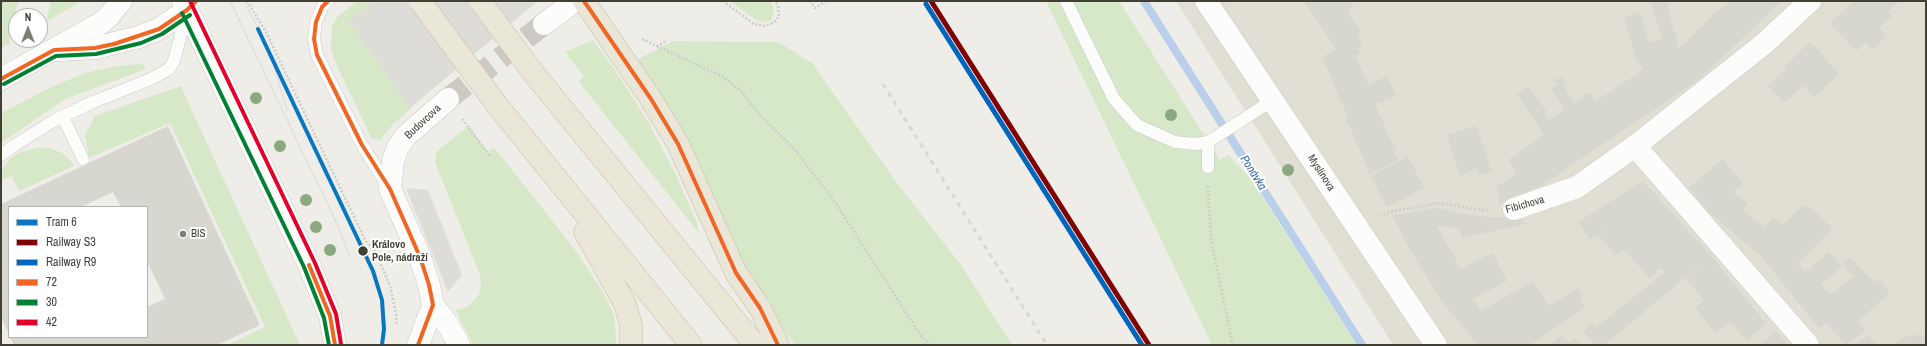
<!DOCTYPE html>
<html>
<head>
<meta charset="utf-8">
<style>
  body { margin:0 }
  #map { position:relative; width:1927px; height:346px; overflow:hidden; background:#eeede7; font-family:"Archivo Narrow",sans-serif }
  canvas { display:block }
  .frame { position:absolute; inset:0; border:2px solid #423f34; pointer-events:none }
  .legend { position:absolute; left:8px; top:206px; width:140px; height:132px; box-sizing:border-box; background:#fff; border:1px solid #b3b2ae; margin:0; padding:5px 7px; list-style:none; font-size:12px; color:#423f34 }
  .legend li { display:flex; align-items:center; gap:8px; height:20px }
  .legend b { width:20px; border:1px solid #b3b2ae }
  .north { position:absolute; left:8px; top:8px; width:40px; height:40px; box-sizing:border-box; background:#fff; border:1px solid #b3b2ae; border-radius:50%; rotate:0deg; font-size:11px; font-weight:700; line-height:16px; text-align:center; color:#423f34 }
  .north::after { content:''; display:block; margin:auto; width:14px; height:18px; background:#7e7c73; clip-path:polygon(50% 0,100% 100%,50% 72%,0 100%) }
</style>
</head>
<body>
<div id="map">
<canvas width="1927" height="346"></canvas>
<div class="frame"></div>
<ul class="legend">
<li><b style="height:5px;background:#0777c1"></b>Tram 6</li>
<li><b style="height:5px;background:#800000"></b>Railway S3</li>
<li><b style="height:5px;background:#0065bd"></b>Railway R9</li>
<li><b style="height:5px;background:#f26522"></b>72</li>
<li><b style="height:5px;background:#008033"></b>30</li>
<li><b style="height:5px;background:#e4002b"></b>42</li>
</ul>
<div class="north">N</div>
</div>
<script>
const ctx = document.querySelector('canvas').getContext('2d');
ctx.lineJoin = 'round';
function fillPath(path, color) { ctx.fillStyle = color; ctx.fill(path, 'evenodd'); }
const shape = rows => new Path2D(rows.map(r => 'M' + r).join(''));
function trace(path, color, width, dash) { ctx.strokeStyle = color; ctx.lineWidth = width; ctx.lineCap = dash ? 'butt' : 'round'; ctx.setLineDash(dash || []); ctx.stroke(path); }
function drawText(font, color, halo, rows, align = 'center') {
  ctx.font = font + ' "Archivo Narrow",sans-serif'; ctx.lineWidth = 4; ctx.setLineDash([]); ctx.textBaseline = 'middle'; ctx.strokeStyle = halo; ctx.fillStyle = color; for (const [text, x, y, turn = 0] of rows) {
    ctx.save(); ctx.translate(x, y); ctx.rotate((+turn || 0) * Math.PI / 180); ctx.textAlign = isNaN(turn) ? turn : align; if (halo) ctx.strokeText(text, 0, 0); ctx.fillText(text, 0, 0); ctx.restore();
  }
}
fillPath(shape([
  [1176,1,1926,1,1926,345,1393,345]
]), '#e1dfd4');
fillPath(shape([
  [1,1,19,1,10,31,10,43,1,48],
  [51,1,81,1,46,22],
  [358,1,370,1,371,4,348,21,411,109,393,124,380,140,372,139,337,66,331,50,332,26,338,16],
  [730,1,770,1,773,6,773,14,771,20,764,22,756,20],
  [1046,1,1119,1,1220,160,1228,155,1251,179,1357,345,1212,345],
  [593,40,619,76,650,125,675,173,697,223,699,233,579,82,584,76,565,52],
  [673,41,778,42,812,63,897,183,961,265,1012,345,795,345,779,323,731,243,637,60],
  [143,64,146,69,65,99,1,143,1,113,54,86,85,73,117,66],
  [181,86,193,113,300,345,227,345,265,327,170,123,89,158,85,135,95,116],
  [469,126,488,152,494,147,576,251,604,294,614,315,616,338,615,345,473,345,456,310,467,307,479,295,481,285,480,275,435,162,437,151],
  [38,148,50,148,62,153,71,161,74,166,19,191,12,176,1,180,3,168,11,158,21,152]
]), '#d6e8c8');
fillPath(shape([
  [375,1,538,1,410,108,348,21],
  [1212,1,1222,1,1295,110,1289,114],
  [406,188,428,190,462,275,448,292]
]), '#dddcd7');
trace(shape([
  [1144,1,1362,345]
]), '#bacfe9', 8);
fillPath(shape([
  [1304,1,1351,1,1354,6,1347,11,1361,32,1344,43,1358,35,1363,47,1358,48,1360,53,1355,55,1368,85,1387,76,1397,96,1375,104,1392,144,1394,143,1397,148,1393,150,1398,160,1370,174,1345,117,1358,111,1347,115,1322,57,1336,49],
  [1653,1,1666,1,1679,48,1721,8,1730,3,1729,1,1782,1,1699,79,1653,111,1646,100,1652,111,1541,186,1502,203,1499,203,1497,186,1517,174,1508,160,1544,135,1519,97,1516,94,1528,86,1547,112,1544,113,1549,120,1565,110,1550,88,1557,85,1555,80,1562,77,1567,92,1574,103,1590,92,1596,101,1631,78,1644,69,1636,59,1624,18,1639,11,1649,42,1662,39,1651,2],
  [1854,1,1899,1,1888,12,1892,16,1879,28,1886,37,1873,50,1866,42,1856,51,1830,23],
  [1810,42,1839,73,1814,97,1803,85,1784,103,1766,84,1769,85,1786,69,1785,66],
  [1476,125,1492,171,1479,176,1477,169,1460,175,1447,135],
  [168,126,260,325,217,345,14,345,10,337,80,337,81,339,85,337,147,337,147,307,165,299,147,261,147,207,121,207,113,192,81,207,9,207,9,334,1,317,1,204],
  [1408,156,1424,188,1386,207,1371,176],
  [1723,159,1743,184,1733,192,1748,204,1743,210,1764,228,1773,217,1783,225,1801,207,1811,207,1832,229,1798,264,1805,272,1829,252,1842,266,1834,274,1821,284,1830,295,1855,276,1843,264,1849,257,1875,283,1879,279,1890,293,1858,321,1866,330,1846,345,1826,323,1819,328,1761,256,1709,212,1689,187],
  [1643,181,1711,256,1766,323,1747,341,1730,322,1716,333,1695,308,1704,300,1686,279,1704,262,1604,345,1596,345,1583,331,1592,323,1596,328,1665,272,1661,268,1649,278,1624,249,1616,256,1598,234,1636,207,1590,239,1578,222],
  [1437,208,1463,214,1489,217,1520,217,1525,224,1462,238,1459,228,1437,226,1461,269,1493,253,1507,281,1473,299,1481,311,1533,281,1549,306,1579,288,1584,308,1530,345,1478,345,1441,300,1412,253,1392,216],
  [1776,331,1788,345,1760,345],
  [1561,335,1569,344,1574,338,1580,345,1551,345],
  [1868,335,1876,345,1855,345],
  [1926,335,1926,345,1892,345,1907,336]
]), '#d7d6cf');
trace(shape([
  [448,99,544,24]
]), '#cccac3', 22, [22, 11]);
const lane = shape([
  [328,1,322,7,316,22,314,39,317,55,362,145,389,188],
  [1066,1,1114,99,1137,125,1175,142,1195,144,1208,142,1273,100],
  [63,117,83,159],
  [1208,142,1208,167],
  [1,155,15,145,55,120,93,102,151,79,169,69,174,61,187,10,196,1]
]);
const street = shape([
  [183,1,309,265,330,316,335,345],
  [1206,1,1436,345],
  [544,24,575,1],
  [59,50,95,48,139,37,159,29,187,10],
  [1,79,101,23,109,16,121,1],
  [448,99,406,136,398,147,393,161,390,189,420,257,429,285,433,305,449,326,459,345],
  [1635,146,1808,345],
  [1514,209,1577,187,1635,146,1765,43,1810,1],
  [418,345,433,305]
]);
const highway = shape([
  [584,1,651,99,678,144,736,273,760,308,778,345],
  [535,75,755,345],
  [497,105,691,345],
  [585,232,625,304,631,325,631,345]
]);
trace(lane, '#cbcac5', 13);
trace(street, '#cbcac5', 23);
trace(highway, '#c4bda4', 23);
trace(shape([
  [247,1,266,32,365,240,376,253,390,286,396,314,397,325],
  [723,1,754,24,764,26,773,23,779,17,778,5,775,1],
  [810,1,815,8,827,1],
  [642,39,723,77,741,91,759,114,795,150,835,202,921,336,930,345],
  [657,47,667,40],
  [462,119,490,156],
  [1208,186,1211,240,1233,345],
  [1380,216,1389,212,1439,203,1489,211]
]), '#cecdc9', 2.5, [2, 2]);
trace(lane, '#fcfcfb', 12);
trace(street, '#fcfcfb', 22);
trace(highway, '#eae7d9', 22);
trace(shape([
  [230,1,337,224,350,257],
  [244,1,258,29],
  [272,60,287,110]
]), '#d8d8d7', 1);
trace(shape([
  [883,84,1047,345]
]), '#d8d8d7', 3, [5, 5]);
const highwayBridge = shape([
  [420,1,497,105],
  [480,1,535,75]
]);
trace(highwayBridge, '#c4bda4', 23, []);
trace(highwayBridge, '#eae7d9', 22);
trace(shape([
  [328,1,322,7,316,22,314,39,317,55,362,145,390,189,420,257,429,285,433,305,418,345],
  [584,1,651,99,678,144,736,273,760,308,778,345],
  [1,79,54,50,95,48,114,44,159,29,187,10,196,1],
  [309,265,330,316,335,345]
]), '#f26522', 4);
trace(shape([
  [182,13,304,267,324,318,329,345],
  [4,84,56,56,96,54,141,43,162,34,190,15]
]), '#008033', 4);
trace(shape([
  [190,1,315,263,336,314,341,344]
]), '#e4002b', 4);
trace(shape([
  [931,1,1149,345]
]), '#800000', 5);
trace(shape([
  [926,4,1142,345]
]), '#0065bd', 5);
trace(shape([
  [258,29,373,271,382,300,384,329,382,345]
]), '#0777c1', 4);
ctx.fillStyle = '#8ca880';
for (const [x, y] of [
  [256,98],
  [1171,115],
  [280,146],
  [1288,170],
  [306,200],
  [316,227],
  [330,250]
]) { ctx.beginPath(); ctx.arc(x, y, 6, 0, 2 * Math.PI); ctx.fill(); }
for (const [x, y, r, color] of [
  [183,234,4,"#7e7c73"],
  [363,251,5.5,"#423f34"]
]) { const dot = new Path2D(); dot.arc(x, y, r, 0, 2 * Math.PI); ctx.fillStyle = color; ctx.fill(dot); trace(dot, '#fff', 1.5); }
drawText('11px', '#423f34', '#fff', [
  ["Budovcova",423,122,-43],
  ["Myslínova",1321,173,57],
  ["Fibichova",1525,205,-16]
]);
drawText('11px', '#423f34', '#fff', [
  ["BIS",191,234]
], 'left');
drawText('bold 11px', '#423f34', '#fff', [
  ["Královo",372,245],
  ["Pole, nádraží",372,258]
], 'left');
drawText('italic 12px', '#3665a6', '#fff', [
  ["Ponávka",1253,173,58]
]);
</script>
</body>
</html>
